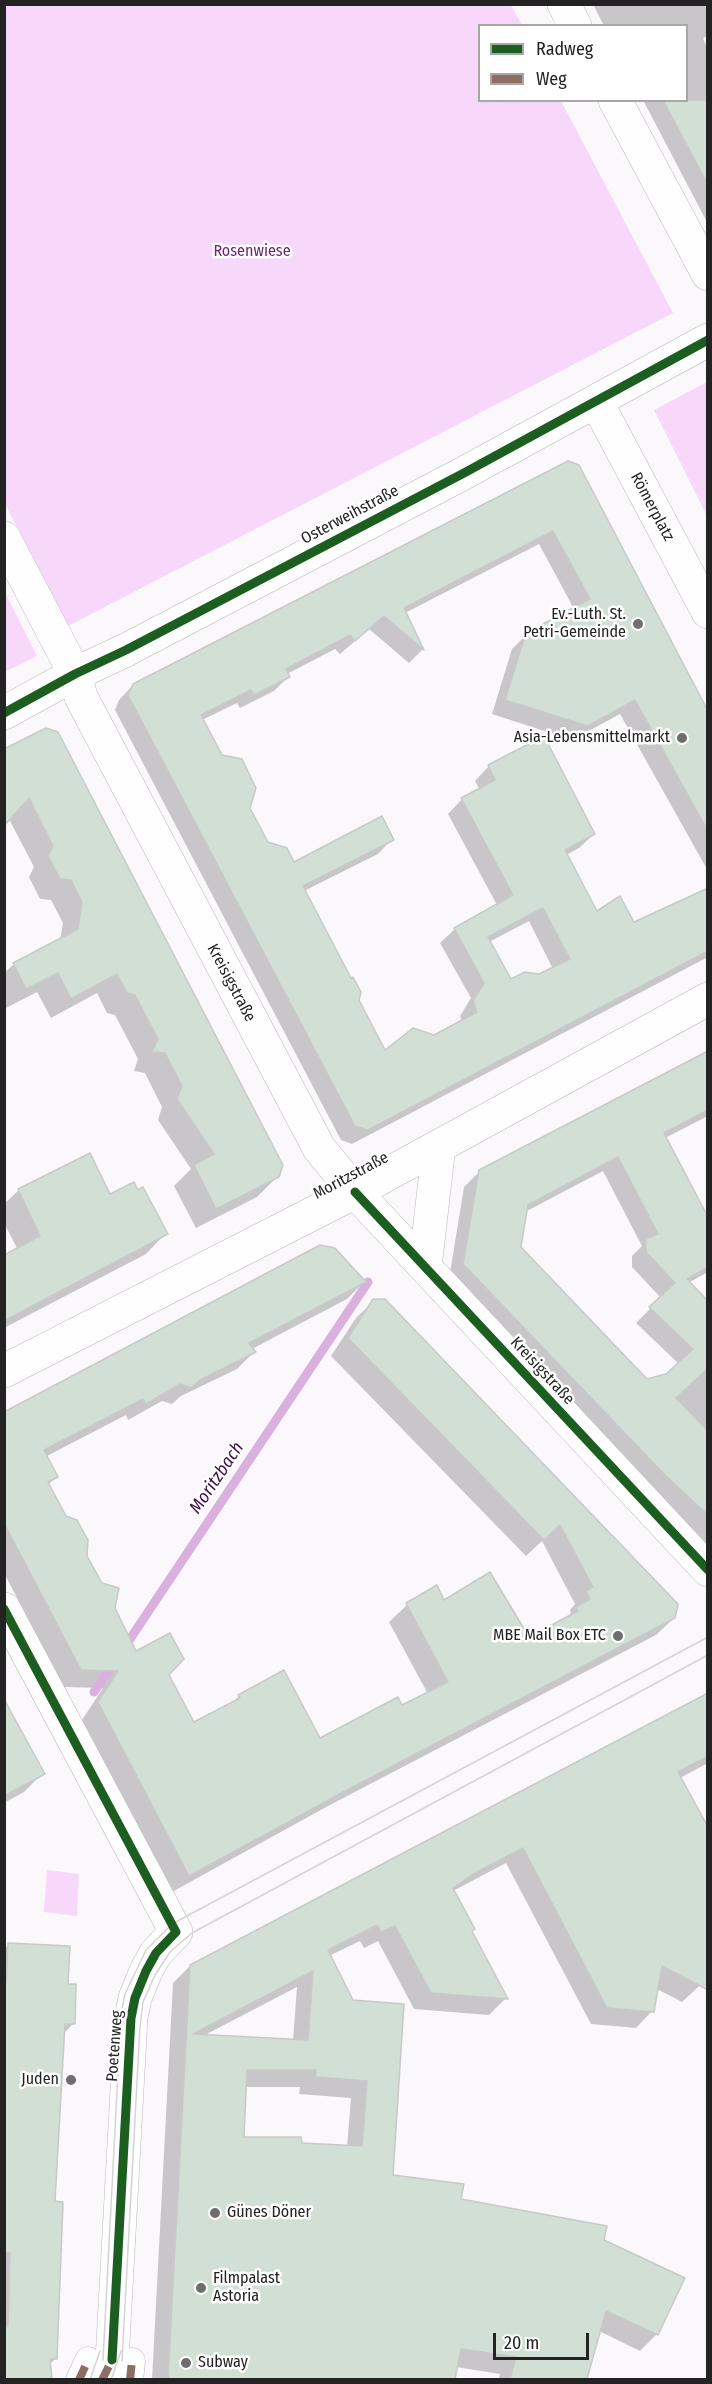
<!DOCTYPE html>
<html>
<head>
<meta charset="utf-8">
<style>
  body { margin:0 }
  #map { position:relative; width:712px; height:2384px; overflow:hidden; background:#faf8fa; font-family:"Fira Sans Condensed",sans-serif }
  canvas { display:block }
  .frame { position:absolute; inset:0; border:6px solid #242324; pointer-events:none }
  .legend { position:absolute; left:478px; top:24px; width:210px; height:78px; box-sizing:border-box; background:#fff; border:2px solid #a7a7a7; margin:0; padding:8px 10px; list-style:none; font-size:18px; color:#242324 }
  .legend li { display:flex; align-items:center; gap:12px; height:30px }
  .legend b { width:30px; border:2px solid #a7a7a7 }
  .scale { position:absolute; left:493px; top:2333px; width:96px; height:27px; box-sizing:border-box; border:3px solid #242324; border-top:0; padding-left:8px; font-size:18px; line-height:21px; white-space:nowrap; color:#242324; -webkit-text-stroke:4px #fff; paint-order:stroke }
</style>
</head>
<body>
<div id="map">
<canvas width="712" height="2384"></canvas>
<div class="frame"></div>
<ul class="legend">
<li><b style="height:8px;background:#1b5e20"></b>Radweg</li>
<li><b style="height:8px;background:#8d6e63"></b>Weg</li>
</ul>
<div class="scale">20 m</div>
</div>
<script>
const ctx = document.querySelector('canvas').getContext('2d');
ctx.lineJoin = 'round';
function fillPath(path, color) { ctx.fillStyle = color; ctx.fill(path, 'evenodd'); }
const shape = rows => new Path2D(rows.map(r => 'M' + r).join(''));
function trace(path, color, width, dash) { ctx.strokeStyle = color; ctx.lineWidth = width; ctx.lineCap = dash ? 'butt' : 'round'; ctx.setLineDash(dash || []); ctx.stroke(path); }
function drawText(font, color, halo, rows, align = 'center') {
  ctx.font = font + ' "Fira Sans Condensed",sans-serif'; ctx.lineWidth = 5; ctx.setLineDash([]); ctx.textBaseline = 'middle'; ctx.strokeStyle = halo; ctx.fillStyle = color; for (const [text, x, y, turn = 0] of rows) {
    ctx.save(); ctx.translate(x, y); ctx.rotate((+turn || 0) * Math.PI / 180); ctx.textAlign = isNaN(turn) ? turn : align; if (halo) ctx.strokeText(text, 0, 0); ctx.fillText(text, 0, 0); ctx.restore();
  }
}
fillPath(shape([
  [5,5,511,5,522,25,480,26,480,100,561,101,673,313,68,626,5,504],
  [707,382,707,516,654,410],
  [5,592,37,656,5,672,4,672],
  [47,1870,79,1874,77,1916,44,1912]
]), '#f7d8fa');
fillPath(shape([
  [593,4,708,4,708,36,703,38,708,50,706,72,708,75,708,224,643,100,686,100,686,26,604,26],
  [568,463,708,714,708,871,620,714,572,740,492,714,512,649,527,634,574,609,539,544,405,613,423,649,409,663,369,629,340,654,335,649,287,674,288,677,274,691,240,708,237,703,202,720,266,843,293,864,392,839,378,854,304,891,384,1052,434,1036,462,1022,460,1016,471,998,440,943,455,929,497,905,448,814,462,799,480,790,475,781,489,766,594,834,579,848,566,855,597,913,634,924,708,889,708,957,352,1144,341,1140,115,710,119,700,133,685],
  [529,921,553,969,540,976,511,981,489,942],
  [4,751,278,1176,257,1197,196,1228,174,1186,191,1169,158,1120,162,1107,145,1073,134,1071,138,1059,115,1015,107,1013,97,993,51,1018,37,992,6,1008,4,1005,4,973,14,964,60,940,63,923,51,900,40,899,29,877,34,867,8,817],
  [708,1052,708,1116,665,1138,708,1220,708,1272,688,1283,708,1303,708,1554,689,1537,694,1531,650,1490,449,1279,464,1187,479,1172],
  [603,1171,642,1246,632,1256,632,1267,661,1298,636,1323,679,1364,667,1376,646,1381,519,1247,525,1212],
  [89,1155,110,1196,166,1233,146,1254,4,1328,4,1257,18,1250,4,1223,4,1204,19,1190],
  [364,1282,347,1299,252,1349,254,1352,237,1369,181,1396,172,1404,162,1401,128,1420,126,1415,45,1457,56,1477,48,1485,135,1653,167,1675,194,1724,230,1705,239,1696,319,1740,401,1707,428,1694,389,1622,407,1605,436,1587,444,1602,528,1639,566,1619,571,1613,570,1610,575,1604,542,1541,526,1556,331,1356,356,1318,374,1301,674,1618,656,1635,328,1806,172,1892,82,1720,103,1688,64,1687,4,1573,4,1414],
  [708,1695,708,1763,680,1778,708,1978,682,2002,657,1989,652,2011,636,2028,591,2024,506,1863,453,1891,471,1932,506,1998,489,2015,414,2009,378,1941,364,1948,360,1941,329,1956,352,2002,391,2176,460,2200,602,2240,657,2334,640,2351,599,2331,585,2380,498,2380,500,2374,456,2367,454,2380,152,2380,173,1983,190,1966],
  [297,1987,293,2040,203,2036],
  [245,2087,300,2087,299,2094,351,2098,347,2147,242,2138],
  [4,1700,43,1773,24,1792,4,1803],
  [9,1945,67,1985,74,2023,63,2034,53,2203,55,2359,49,2365,50,2380,4,2380,4,1949]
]), '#0003');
trace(shape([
  [124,1648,368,1282],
  [94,1692,114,1662]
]), '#dab1de', 9);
const building = shape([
  [663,100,708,100,708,185,663,100],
  [568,461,579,465,708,711,708,831,635,700,588,726,505,700,526,633,590,599,553,531,404,608,424,650,384,616,355,641,350,635,286,669,290,677,254,695,251,690,201,715,222,755,242,759,256,788,250,808,268,842,287,848,294,862,382,816,394,840,303,886,351,978,353,977,361,992,359,1000,385,1050,413,1028,434,1035,477,1012,473,1001,484,983,454,928,513,895,461,798,495,780,488,765,544,736,595,834,565,850,597,911,620,896,634,922,708,888,708,951,368,1130,355,1126,128,695,133,684,568,461],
  [543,908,570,959,539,974,525,972,511,979,488,937,543,908],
  [46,728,58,732,283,1165,279,1177,216,1209,194,1165,214,1154,177,1099,182,1086,165,1053,152,1052,158,1039,135,995,127,993,117,974,71,999,58,973,26,989,13,963,78,929,82,902,71,880,60,879,48,856,53,846,29,798,4,826,4,749,46,728],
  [708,1051,708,1110,664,1133,708,1217,708,1267,687,1279,708,1301,708,1368,676,1398,708,1431,708,1515,665,1475,463,1264,479,1170,708,1051],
  [618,1157,658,1234,646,1239,646,1252,675,1283,649,1307,693,1349,666,1374,647,1379,521,1247,528,1205,618,1157],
  [90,1153,110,1194,134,1182,138,1190,143,1187,168,1234,4,1321,4,1255,40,1236,18,1189,90,1153],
  [320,1245,335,1248,366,1282,249,1343,256,1352,200,1380,191,1388,180,1384,146,1404,143,1399,44,1450,58,1477,48,1482,66,1516,77,1520,88,1540,87,1556,102,1583,119,1588,115,1608,136,1651,170,1633,184,1659,169,1675,194,1722,240,1698,238,1695,284,1670,320,1738,398,1697,402,1705,448,1682,406,1603,437,1585,444,1600,490,1572,529,1637,578,1611,576,1607,590,1599,586,1591,593,1587,560,1525,544,1540,348,1338,373,1299,385,1299,678,1604,675,1618,347,1790,189,1876,98,1702,118,1671,81,1670,4,1523,4,1412,320,1245],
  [708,1693,708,1756,678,1772,708,1827,708,1990,662,1966,654,2012,607,2008,523,1848,473,1874,453,1888,475,1929,472,1931,508,1999,431,1993,395,1926,381,1932,377,1925,328,1950,353,2000,404,2004,393,2175,464,2184,461,2199,607,2226,604,2240,685,2278,658,2335,606,2311,587,2379,510,2379,516,2357,461,2349,455,2379,168,2379,190,1965,708,1693],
  [313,1971,308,2040,193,2034,313,1971],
  [247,2070,316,2070,316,2077,367,2081,362,2146,302,2143,301,2137,244,2137,247,2070],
  [4,1699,45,1774,4,1796,4,1699],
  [8,1943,70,1946,68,1984,76,1984,75,2024,65,2024,55,2201,63,2202,57,2359,50,2359,52,2379,4,2379,4,2328,8,2326,10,2253,4,2253,4,1982,6,1982,8,1943]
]);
fillPath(building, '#d1dfd5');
trace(building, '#c8c9c9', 1.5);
const pedestrian = shape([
  [79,2380,88,2360],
  [102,2380,112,2360],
  [130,2380,132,2361]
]);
const minor = shape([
  [564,4,575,26],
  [615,100,708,274],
  [596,401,708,612],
  [4,538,75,674,81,697,319,1148,355,1192,708,1570],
  [4,713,75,674,126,650,464,473,708,340],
  [425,1267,439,1146],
  [4,1371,355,1192,708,999],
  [4,1609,176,1932,156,1953,146,1971,135,1998,131,2018,112,2360]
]);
trace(pedestrian, '#bab8ba', 27);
trace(minor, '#bab8ba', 34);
trace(pedestrian, '#fefefe', 26);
trace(minor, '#fefefe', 33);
trace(shape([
  [103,2360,121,2014,125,1994,146,1950,172,1924,708,1637],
  [122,2361,140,2026,143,2002,155,1975,170,1952,192,1933,708,1655],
  [90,2380,100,2351],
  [111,2380,121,2351]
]), '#d5d4d5', 1.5);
trace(shape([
  [79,2380,88,2360],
  [102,2380,112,2360],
  [130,2380,132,2361]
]), '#8d6e63', 8, [15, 8]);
trace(shape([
  [4,713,75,674,126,650,464,473,708,340],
  [355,1192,708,1570],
  [4,1609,176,1932,156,1953,146,1971,135,1998,131,2018,112,2360]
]), '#1b5e20', 9);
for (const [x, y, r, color] of [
  [638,624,6,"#6f6e6f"],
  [682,738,6,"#6f6e6f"],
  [618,1636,6,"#6f6e6f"],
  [71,2080,6,"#6f6e6f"],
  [215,2213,6,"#6f6e6f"],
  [201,2288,6,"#6f6e6f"],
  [186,2363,6,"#6f6e6f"]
]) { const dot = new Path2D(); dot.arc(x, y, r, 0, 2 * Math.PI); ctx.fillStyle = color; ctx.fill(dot); trace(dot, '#fff', 2); }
drawText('16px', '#6b2573', '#fff', [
  ["Rosenwiese",252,252]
]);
drawText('16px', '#242324', '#fff', [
  ["Römerplatz",652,507,62],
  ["Osterweihstraße",350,515,-28],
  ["Kreisigstraße",231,983,62],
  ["Moritzstraße",351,1176,-28],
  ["Kreisigstraße",542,1371,47],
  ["Poetenweg",115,2046,-86]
]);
drawText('16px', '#242324', '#fff', [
  ["Ev.-Luth. St.",626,615],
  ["Petri-Gemeinde",626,633],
  ["Asia-Lebensmittelmarkt",670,738],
  ["MBE Mail Box ETC",606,1636],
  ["Juden",59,2080],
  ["Günes Döner",227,2213,"left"],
  ["Filmpalast",213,2279,"left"],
  ["Astoria",213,2297,"left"],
  ["Subway",198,2363,"left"]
], 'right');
drawText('italic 18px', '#440e4a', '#fff', [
  ["Moritzbach",217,1478,-56]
]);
</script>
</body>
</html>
